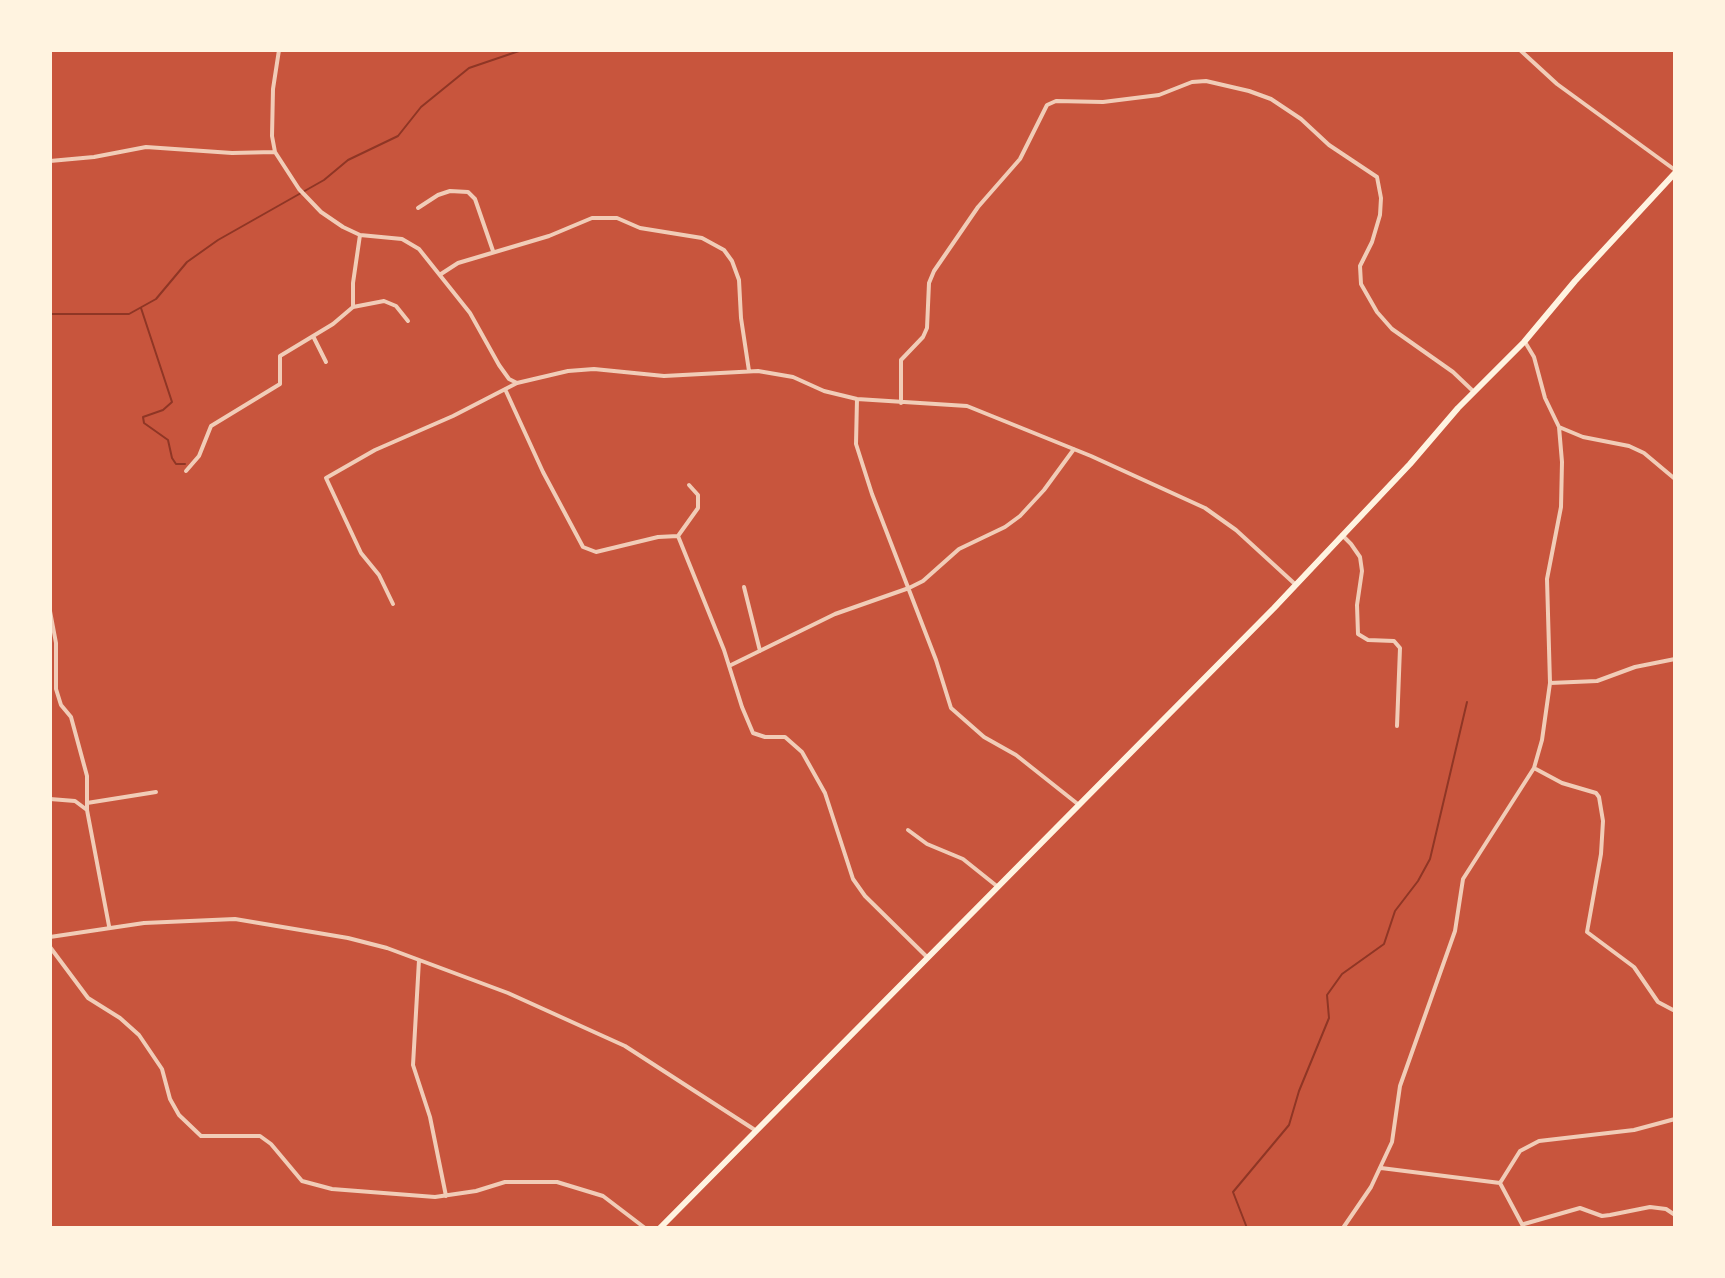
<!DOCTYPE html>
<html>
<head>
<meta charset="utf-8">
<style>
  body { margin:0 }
  #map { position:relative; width:1725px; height:1278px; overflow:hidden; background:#c8553d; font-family:"Nunito Sans",sans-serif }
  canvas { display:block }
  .frame { position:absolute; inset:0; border:52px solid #fff3e0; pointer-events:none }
</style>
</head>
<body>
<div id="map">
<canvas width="1725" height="1278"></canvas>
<div class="frame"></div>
</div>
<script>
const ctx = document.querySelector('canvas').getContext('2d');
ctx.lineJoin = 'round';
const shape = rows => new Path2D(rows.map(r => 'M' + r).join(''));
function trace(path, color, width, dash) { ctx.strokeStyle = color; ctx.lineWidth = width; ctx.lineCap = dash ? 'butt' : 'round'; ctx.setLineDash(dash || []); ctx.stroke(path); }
trace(shape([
  [141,308,172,402,163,410,143,417,144,423,168,440,172,458,176,464,185,464],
  [50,314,129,314,156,299,187,262,218,240,324,180,348,160,398,136,421,107,469,68,522,50],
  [1247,1228,1233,1192,1289,1125,1299,1091,1329,1018,1327,995,1342,974,1384,944,1395,911,1418,881,1430,859,1467,702]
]), '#8f3625', 2);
trace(shape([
  [279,50,273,89,272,136,275,152,299,189,321,212,343,227,360,235,402,239,419,249,470,313,499,365,509,379,517,383,568,371,594,369,664,376,758,371,793,377,824,391,857,399,967,406,1091,456,1205,508,1236,530,1296,585],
  [1520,50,1557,84,1675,170],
  [50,161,94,157,146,147,232,153,274,152],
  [418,208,438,195,450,191,468,192,475,199,493,251],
  [441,274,458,263,549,236,592,218,617,218,640,228,702,238,724,250,732,261,739,280,741,318,749,371],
  [353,307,384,301,396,306,408,321],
  [313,336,326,362],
  [505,389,543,472,583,547,596,552,658,537,678,536,724,650,742,707,753,733,765,737,785,737,802,752,825,793,853,879,865,896,928,958],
  [857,399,856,444,872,494,936,660,951,708,984,737,1016,755,1079,805],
  [901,403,901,360,923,337,927,328,929,283,934,271,978,207,1020,159,1047,105,1056,101,1103,102,1159,95,1192,82,1206,81,1249,91,1271,99,1301,119,1329,145,1377,177,1381,198,1380,215,1372,242,1360,266,1361,284,1377,312,1392,329,1453,372,1474,392],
  [1559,427,1583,437,1629,446,1644,453,1675,479],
  [186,471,199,456,211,426,280,384,280,356,333,324,353,307,353,283,360,235],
  [1342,535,1351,544,1360,557,1362,571,1357,605,1358,634,1368,640,1394,641,1400,648,1397,726],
  [678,536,698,508,698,495,689,485],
  [744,587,760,651],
  [393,604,379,575,361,553,326,478,375,450,453,416,517,383],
  [50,611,56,643,56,689,61,705,71,717,87,776,87,810,109,926],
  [729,666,835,614,909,588,923,581,959,549,1005,527,1020,516,1044,490,1074,449],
  [1550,683,1597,681,1635,667,1675,659],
  [1534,768,1562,783,1596,793,1599,797,1603,821,1601,854,1587,932,1634,967,1658,1002,1675,1011],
  [50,799,75,801,87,810],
  [87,803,156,792],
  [908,830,927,844,963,859,998,887],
  [50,937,144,923,235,919,348,938,387,948,508,993,625,1046,755,1130],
  [50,947,88,998,120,1018,139,1035,162,1069,170,1099,179,1115,201,1136,260,1136,271,1144,302,1181,332,1189,435,1197,476,1191,505,1182,557,1182,603,1196,645,1228],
  [419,960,413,1065,430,1117,446,1196],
  [1381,1168,1500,1183,1524,1228],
  [1500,1183,1520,1151,1539,1141,1634,1130,1675,1119],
  [1524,1224,1580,1208,1602,1216,1610,1215,1650,1207,1666,1209,1675,1215],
  [1343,1228,1371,1187,1392,1142,1400,1086,1455,931,1463,879,1534,768,1542,740,1550,683,1547,579,1561,507,1562,462,1559,427,1545,398,1534,357,1525,342]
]), '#f1ccb7', 4);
trace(shape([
  [660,1228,1274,608,1410,464,1458,408,1524,342,1575,281,1675,173]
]), '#fff3e0', 6);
</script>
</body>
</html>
